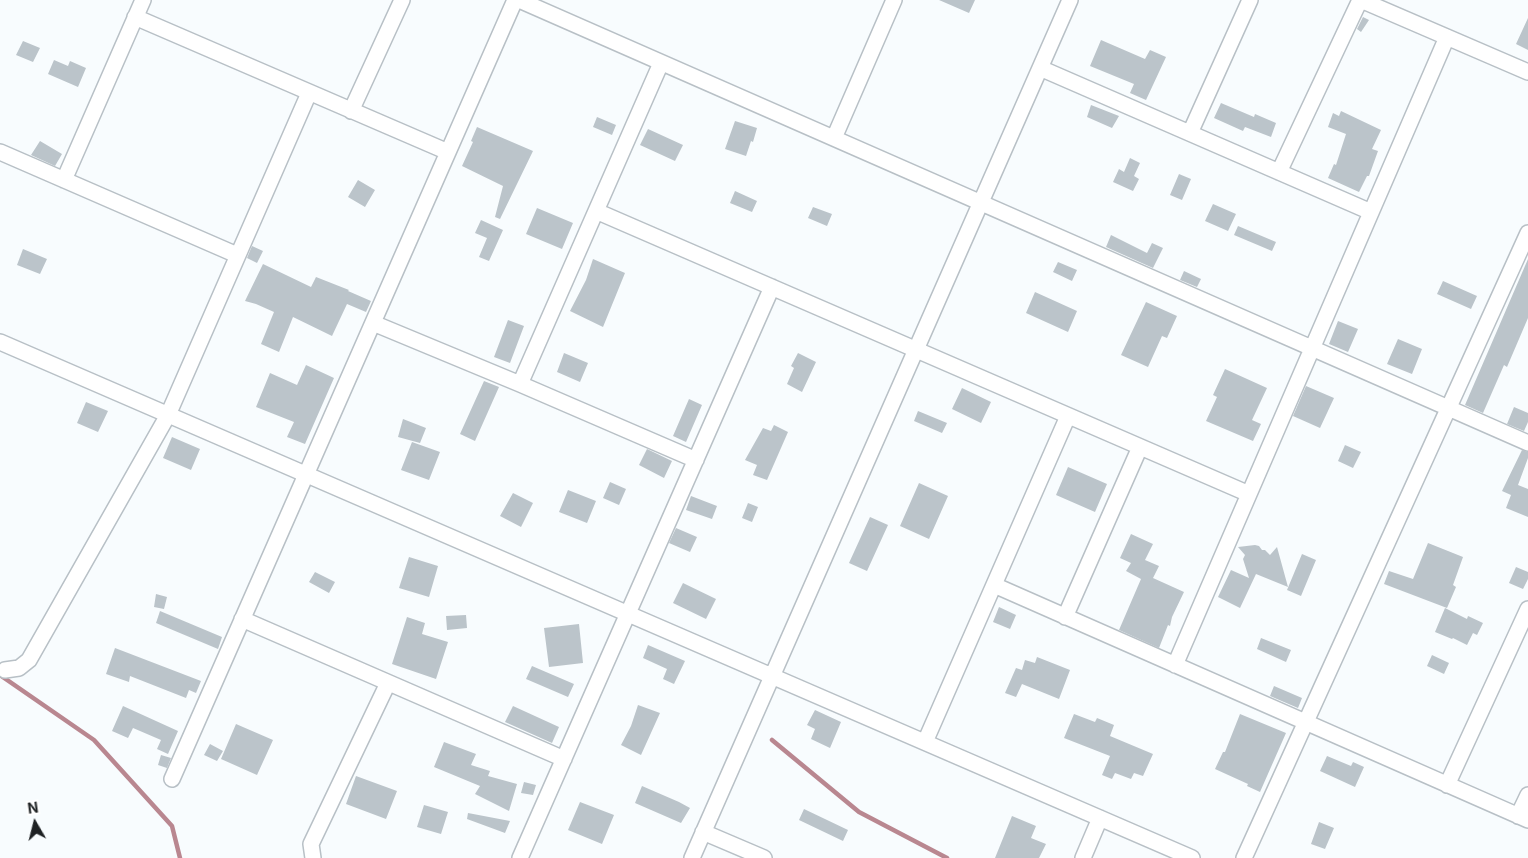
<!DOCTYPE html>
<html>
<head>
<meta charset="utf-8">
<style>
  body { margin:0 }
  #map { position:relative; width:1528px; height:858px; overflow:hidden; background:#f8fcfe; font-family:Inter,sans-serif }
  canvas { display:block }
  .north { position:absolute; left:10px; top:798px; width:50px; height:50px; -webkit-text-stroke:4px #fff; paint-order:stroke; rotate:352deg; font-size:14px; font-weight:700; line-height:20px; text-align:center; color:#1e2123 }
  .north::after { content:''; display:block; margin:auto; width:18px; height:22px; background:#1e2123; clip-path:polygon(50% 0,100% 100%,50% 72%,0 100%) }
</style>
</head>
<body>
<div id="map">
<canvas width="1528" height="858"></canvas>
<div class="north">N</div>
</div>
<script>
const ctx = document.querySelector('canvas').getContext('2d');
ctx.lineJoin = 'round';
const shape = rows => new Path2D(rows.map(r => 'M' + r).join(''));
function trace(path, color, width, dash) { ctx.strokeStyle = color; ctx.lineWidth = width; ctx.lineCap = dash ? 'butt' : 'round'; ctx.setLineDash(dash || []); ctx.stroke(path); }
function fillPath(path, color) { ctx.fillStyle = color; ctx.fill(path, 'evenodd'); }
trace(shape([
  [0,675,94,740,172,826,180,858],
  [772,740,859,812,947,858]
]), '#b98790', 4.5);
fillPath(shape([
  [939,0,975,0,969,13],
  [1363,17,1369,20,1361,32,1357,29],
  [1528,18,1528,50,1516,44],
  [1101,40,1145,59,1150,50,1166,57,1146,100,1130,93,1134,84,1090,66],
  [23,41,40,48,33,62,16,55],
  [54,60,68,66,70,61,86,68,78,87,48,74],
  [1221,103,1254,117,1255,114,1276,123,1271,137,1245,127,1243,131,1214,118],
  [1091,105,1119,116,1112,128,1087,117],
  [1341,111,1381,130,1372,149,1378,151,1369,176,1367,176,1359,192,1328,178,1334,164,1336,165,1346,134,1328,127,1333,113,1339,116],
  [597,117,616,125,612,135,593,127],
  [735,121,757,128,753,142,751,141,746,156,725,149],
  [477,127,533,151,500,219,495,217,503,186,462,166,473,142,471,141],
  [648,129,683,145,675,161,640,145],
  [40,141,62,154,55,166,31,155],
  [1130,158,1140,163,1134,176,1139,179,1133,191,1113,182,1119,169,1124,172],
  [1179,174,1191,179,1182,200,1170,195],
  [358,180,375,190,365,207,348,197],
  [735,191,757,201,752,212,730,203],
  [1213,204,1236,214,1228,231,1205,221],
  [813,207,832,214,827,226,808,218],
  [537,208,573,223,562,249,526,234],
  [481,220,503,230,489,261,479,257,487,238,475,233],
  [1238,226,1276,242,1272,251,1234,235],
  [1111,235,1147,253,1152,243,1163,248,1153,268,1106,247],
  [252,246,263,251,257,263,247,258],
  [23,249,47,259,40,274,17,265],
  [593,259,625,273,603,327,570,311,586,280],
  [1528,259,1528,318,1507,367,1504,365,1483,413,1465,405],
  [1058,262,1077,270,1072,281,1053,272],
  [263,264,311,287,316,277,349,290,348,291,371,301,366,312,347,304,332,336,293,317,279,352,261,344,274,312,256,304,245,301],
  [1184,271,1201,279,1197,287,1180,280],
  [1443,281,1477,296,1471,309,1437,294],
  [1035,292,1077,311,1068,332,1026,313],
  [1146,302,1177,316,1167,338,1162,336,1148,367,1121,355],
  [508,320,524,326,510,363,494,357],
  [1338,321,1358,329,1348,352,1329,344],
  [1398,339,1422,349,1412,374,1387,364],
  [564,353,588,363,580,382,557,372],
  [798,353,816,362,802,392,787,384,794,368,791,366],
  [306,365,334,378,305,444,287,437,294,422,256,407,270,373,297,385],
  [1225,369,1267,388,1252,420,1261,424,1253,441,1206,421,1217,397,1213,395],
  [484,381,499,387,475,441,460,434],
  [1306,386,1334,398,1320,428,1293,416],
  [962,388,991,402,981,423,952,409],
  [689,399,702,405,686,442,673,436],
  [86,402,108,411,98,432,77,423],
  [1514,407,1528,413,1528,422,1524,431,1507,424],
  [918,411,947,423,942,433,914,421],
  [403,419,426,428,420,443,398,437],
  [774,425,788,432,767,480,753,475,757,465,745,460,763,428,771,431],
  [172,437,200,449,191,470,163,458],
  [412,442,440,452,429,480,401,470],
  [1345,445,1361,452,1353,468,1338,461],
  [647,449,672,461,664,478,639,465],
  [1522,450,1528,452,1528,458,1518,485,1528,489,1528,517,1506,508,1511,495,1502,491],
  [1068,467,1107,484,1095,512,1056,495],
  [610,482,626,489,619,505,603,498],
  [919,483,948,496,929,539,900,526],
  [568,490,596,501,587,523,559,512],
  [513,493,533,503,521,527,500,516],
  [691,496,717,506,712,519,686,510],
  [748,503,758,507,752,522,742,518],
  [870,517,888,525,867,571,849,563],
  [676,528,697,537,690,552,669,543],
  [1131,534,1153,544,1145,560,1159,566,1153,578,1184,592,1172,617,1170,626,1168,625,1159,648,1119,630,1141,579,1126,571,1131,563,1120,558],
  [1428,543,1463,557,1453,585,1456,587,1447,608,1384,584,1389,571,1413,579],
  [1255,545,1259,546,1262,550,1265,550,1270,555,1277,547,1288,587,1256,574,1240,608,1218,597,1231,570,1249,578,1243,559,1245,555,1238,547],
  [1302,554,1316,560,1301,596,1287,590],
  [409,557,438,566,429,597,399,588],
  [1516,567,1528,572,1528,579,1523,589,1509,583],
  [315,572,335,582,329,593,309,582],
  [683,583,716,599,706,619,673,603],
  [156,594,167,597,164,609,154,607],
  [999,607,1016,615,1010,629,993,622],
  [1445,608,1467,619,1468,616,1483,623,1477,635,1473,633,1467,645,1453,638,1452,639,1435,632],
  [160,611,222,637,218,649,156,623],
  [466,615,467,628,447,630,446,616],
  [407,617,425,623,422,634,448,642,436,679,392,664],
  [579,624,583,663,549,667,544,628],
  [1261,638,1291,650,1286,662,1257,649],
  [648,645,685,661,674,684,663,679,667,669,643,658],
  [115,648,201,681,196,693,189,690,186,698,130,676,129,682,106,674],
  [1432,655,1449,663,1444,674,1427,666],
  [1037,657,1070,670,1059,699,1022,684,1016,697,1005,693,1016,668,1022,670,1025,660,1035,663],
  [532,666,574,684,568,697,526,679],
  [1274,686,1302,698,1298,708,1270,696],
  [638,705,660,713,641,755,621,745,631,726],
  [123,706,178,731,168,754,157,749,161,740,133,728,128,738,112,731],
  [513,706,559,727,552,743,505,722],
  [815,710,841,722,830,748,811,739,815,729,807,725],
  [1074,714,1095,722,1097,718,1114,725,1110,736,1153,754,1143,776,1134,773,1131,779,1115,773,1112,779,1102,775,1110,756,1064,738],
  [1240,714,1286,733,1260,792,1247,786,1248,784,1215,769,1223,752,1225,752],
  [236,724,273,740,257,775,221,759],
  [444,742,476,754,471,765,490,771,488,776,517,784,509,811,475,794,480,786,434,767],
  [210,744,223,751,217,761,204,755],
  [161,755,171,758,167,768,158,765],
  [1327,756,1351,766,1353,762,1364,767,1355,787,1320,771],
  [356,776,397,791,386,819,346,804],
  [524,782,536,785,533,795,521,793],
  [642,786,679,802,690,808,681,823,635,803],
  [580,802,614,815,602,844,568,830],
  [424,805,448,812,441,834,417,827],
  [804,809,848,830,843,841,799,820],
  [468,813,510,821,505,833,467,819],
  [1012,816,1036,826,1031,838,1046,844,1039,858,995,858],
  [1319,822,1334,828,1325,849,1311,844]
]), '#bbc4ca');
const minor = shape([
  [519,0,1528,443],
  [1361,0,1528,72],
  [135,17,448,152],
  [1040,68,1371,212],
  [351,111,402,0],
  [1190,133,1250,0],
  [834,138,894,0],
  [0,152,237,255],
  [1279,172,1360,0],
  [64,180,143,0],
  [596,211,1249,494],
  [373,323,520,384,696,460],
  [0,342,1192,858],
  [520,384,661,63],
  [994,585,1528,820],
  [1065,617,1140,447],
  [242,619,564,759],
  [1175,665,1447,37],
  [5,670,19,668,29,660,168,415,309,93],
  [925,742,1068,416],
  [172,779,515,0],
  [1447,785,1528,609],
  [1518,816,1528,795],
  [703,832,764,858],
  [313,858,311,844,388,683],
  [520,858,772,287],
  [692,858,1070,0],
  [1083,858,1100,818],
  [1244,858,1528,233]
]);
trace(minor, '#b8c0c6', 18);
trace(minor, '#fff', 15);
</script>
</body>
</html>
